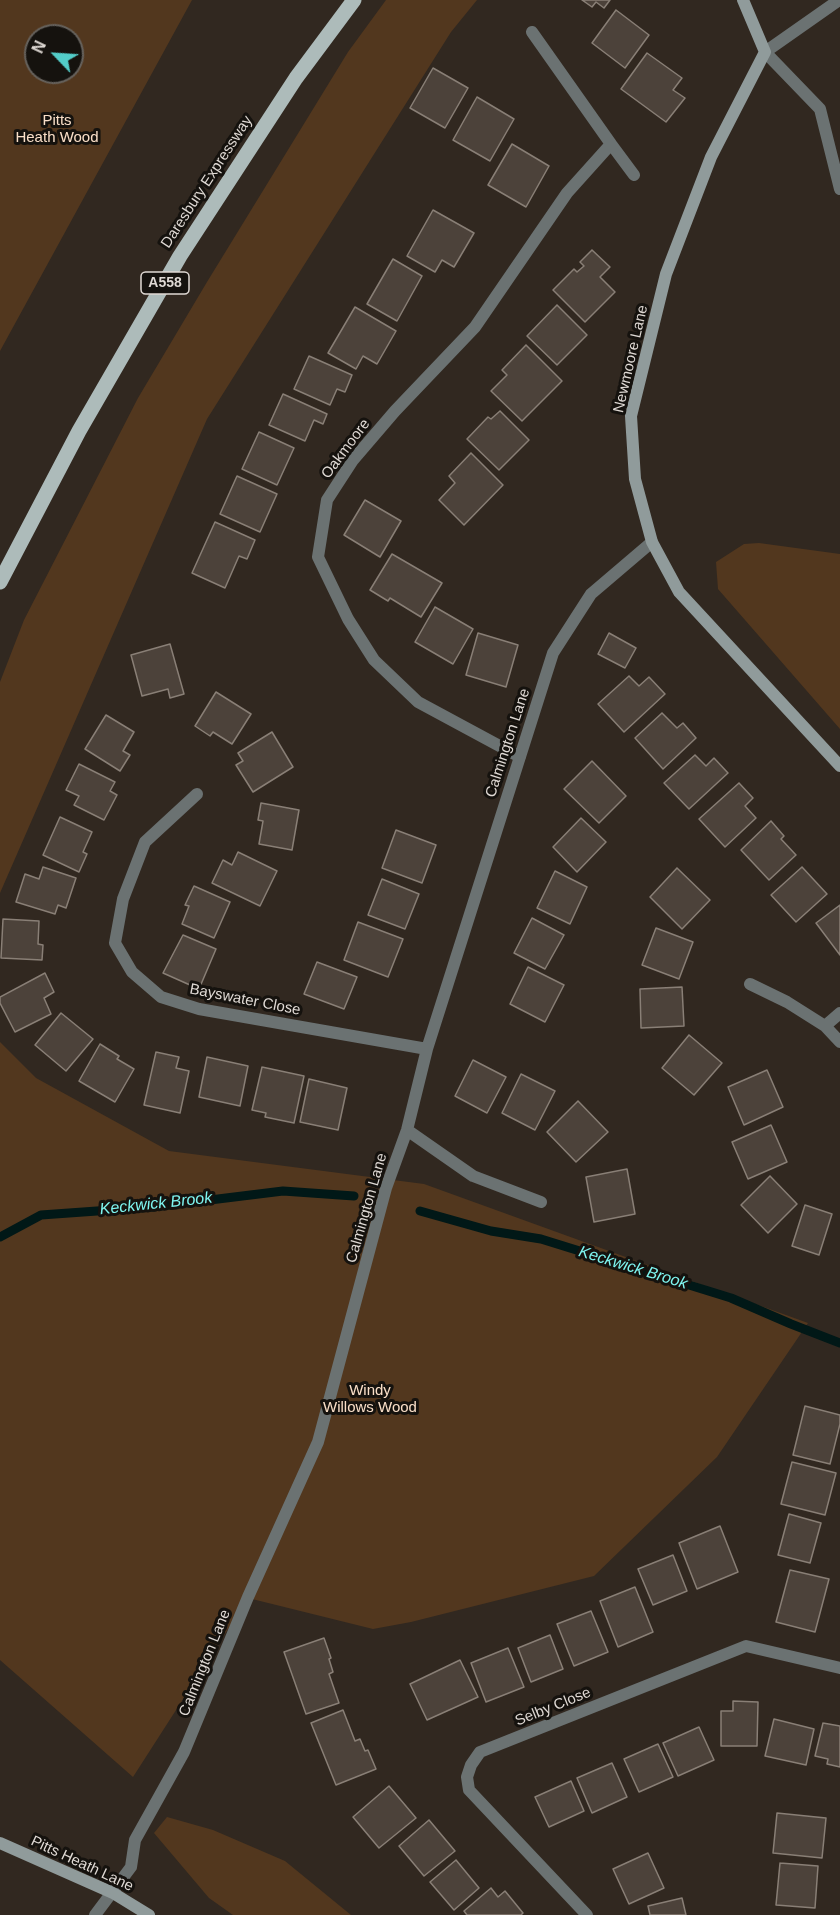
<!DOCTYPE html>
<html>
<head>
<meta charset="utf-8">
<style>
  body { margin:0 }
  #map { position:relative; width:840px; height:1915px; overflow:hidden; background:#312820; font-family:Helvetica,sans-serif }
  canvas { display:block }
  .north { position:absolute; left:24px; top:24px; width:60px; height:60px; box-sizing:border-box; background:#15120e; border:2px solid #66625d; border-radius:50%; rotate:295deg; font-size:16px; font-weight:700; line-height:24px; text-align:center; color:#dfd9d4 }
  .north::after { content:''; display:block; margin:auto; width:21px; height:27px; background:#53cdc9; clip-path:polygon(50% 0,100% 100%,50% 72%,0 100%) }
</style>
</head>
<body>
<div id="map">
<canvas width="840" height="1915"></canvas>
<div class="north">N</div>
</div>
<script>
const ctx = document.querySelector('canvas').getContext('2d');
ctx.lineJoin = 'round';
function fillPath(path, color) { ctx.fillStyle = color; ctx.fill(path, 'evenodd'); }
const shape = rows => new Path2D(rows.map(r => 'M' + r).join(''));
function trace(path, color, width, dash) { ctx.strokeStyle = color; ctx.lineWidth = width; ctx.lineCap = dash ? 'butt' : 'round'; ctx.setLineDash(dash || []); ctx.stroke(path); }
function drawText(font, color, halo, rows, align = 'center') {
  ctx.font = font + ' Helvetica,sans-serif'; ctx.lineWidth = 6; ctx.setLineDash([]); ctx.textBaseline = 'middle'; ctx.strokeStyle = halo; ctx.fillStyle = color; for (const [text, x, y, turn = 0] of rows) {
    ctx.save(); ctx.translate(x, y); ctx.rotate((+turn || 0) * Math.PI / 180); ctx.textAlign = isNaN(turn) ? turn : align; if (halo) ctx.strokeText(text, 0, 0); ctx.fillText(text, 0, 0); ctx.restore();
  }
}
fillPath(shape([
  [0,0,192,0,0,351],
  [36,36,72,36,72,72,36,72],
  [386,0,477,0,451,32,207,419,0,893,0,682,24,620,138,398,207,282,348,52],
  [759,543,840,554,840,729,718,589,716,562,744,544],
  [0,1042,36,1078,169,1151,424,1184,808,1323,717,1457,594,1576,411,1622,373,1629,248,1598,133,1777,0,1660],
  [167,1817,213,1830,285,1861,351,1915,233,1915,209,1898,154,1833]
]), '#52371e');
trace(shape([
  [420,1211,491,1231,541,1239,731,1298,791,1324,840,1343],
  [0,1237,41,1215,153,1207,283,1191,354,1196]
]), '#011817', 9);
const building = shape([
  [582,0,610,0,604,8,596,2,592,7,582,0],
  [616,10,649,35,625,68,592,43,616,10],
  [647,53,682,78,673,90,685,98,666,122,621,89,647,53],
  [433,68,468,88,445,128,410,108,433,68],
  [477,97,514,119,490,161,453,140,477,97],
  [512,144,549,166,526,207,488,185,512,144],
  [433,210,474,233,454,267,442,260,435,272,407,256,433,210],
  [592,250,610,267,600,277,615,292,585,322,553,290,574,269,577,272,584,266,580,262,592,250],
  [393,259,422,276,397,321,367,304,393,259],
  [557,305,587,335,557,365,527,336,557,305],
  [355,307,396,331,377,364,363,356,356,369,328,353,355,307],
  [526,345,562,381,522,421,491,391,507,375,502,370,526,345],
  [309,356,352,375,345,392,337,389,330,405,294,389,309,356],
  [283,394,327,414,323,424,314,420,305,441,269,425,283,394],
  [500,411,529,440,499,470,467,439,488,417,491,419,500,411],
  [259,432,294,448,277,485,242,469,259,432],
  [471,453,503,485,464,525,439,500,455,483,449,476,471,453],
  [237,476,277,494,260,532,220,514,237,476],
  [365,500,401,521,380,557,344,535,365,500],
  [215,522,255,540,247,559,239,556,225,588,192,573,215,522],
  [392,554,442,583,421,617,390,598,388,601,370,590,392,554],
  [435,607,473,629,453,664,415,642,435,607],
  [478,633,518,645,506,687,466,675,478,633],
  [609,633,636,648,625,668,598,654,609,633],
  [170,644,184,694,170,698,168,689,142,696,131,655,170,644],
  [629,676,639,686,649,677,665,694,624,732,598,704,629,676],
  [216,692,251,714,232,744,213,732,210,736,195,726,216,692],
  [662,713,677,728,683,723,696,738,663,769,635,738,662,713],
  [106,715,134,732,123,751,130,755,120,771,85,749,106,715],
  [272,732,293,767,253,792,236,765,243,761,238,753,272,732],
  [695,755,706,766,714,758,728,773,689,809,664,783,695,755],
  [592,761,626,796,599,823,564,789,592,761],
  [79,764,115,782,110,791,117,795,104,820,74,805,79,796,66,790,79,764],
  [739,783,753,798,745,806,756,818,725,847,699,819,739,783],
  [261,803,299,810,292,850,259,844,263,821,258,820,261,803],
  [60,817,92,832,83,852,87,854,79,872,43,855,60,817],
  [581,818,606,842,577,872,553,847,581,818],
  [771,821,784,836,781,839,796,855,769,880,741,850,771,821],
  [396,830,436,845,422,883,382,868,396,830],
  [238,852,277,871,260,906,212,883,223,860,232,865,238,852],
  [43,867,76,878,66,908,58,905,55,914,16,902,25,874,39,879,43,867],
  [802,867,827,894,796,922,771,895,802,867],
  [677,868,710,900,682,929,650,897,677,868],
  [555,871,587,887,570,924,537,908,555,871],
  [382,879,419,894,405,929,368,915,382,879],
  [194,886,230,902,214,938,182,924,189,906,185,905,194,886],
  [840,905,840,955,816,923,840,905],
  [532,918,564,935,545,969,514,953,532,918],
  [3,919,39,921,38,944,43,945,42,960,1,958,3,919],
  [358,922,403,939,388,977,344,960,358,922],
  [656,928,693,942,679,979,642,965,656,928],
  [183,935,216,949,199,989,163,973,183,935],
  [317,962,357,977,344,1009,304,994,317,962],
  [528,967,564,985,545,1022,510,1004,528,967],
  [45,973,54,992,44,998,51,1014,15,1032,0,1003,0,997,45,973],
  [682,987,684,1026,641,1028,640,989,682,987],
  [61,1013,93,1039,66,1071,35,1045,61,1013],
  [689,1035,722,1063,694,1095,662,1068,689,1035],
  [100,1044,119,1056,117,1059,134,1069,115,1102,79,1081,100,1044],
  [156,1052,179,1057,176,1068,189,1071,180,1113,144,1105,156,1052],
  [207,1057,248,1066,240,1106,199,1097,207,1057],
  [473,1060,506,1077,487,1113,455,1096,473,1060],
  [262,1067,304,1076,294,1123,265,1117,266,1113,252,1110,262,1067],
  [767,1070,783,1107,744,1125,728,1087,767,1070],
  [521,1074,555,1091,535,1130,502,1113,521,1074],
  [309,1079,347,1088,338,1130,300,1122,309,1079],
  [578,1101,608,1132,576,1162,547,1132,578,1101],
  [771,1125,787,1162,748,1179,732,1142,771,1125],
  [627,1169,635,1214,594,1222,586,1177,627,1169],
  [770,1176,797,1204,768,1233,741,1205,770,1176],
  [805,1205,832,1214,819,1255,792,1246,805,1205],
  [805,1406,840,1415,840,1424,830,1464,793,1455,805,1406],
  [792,1462,836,1473,825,1515,781,1504,792,1462],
  [789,1514,821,1523,810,1563,778,1555,789,1514],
  [720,1526,738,1572,697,1589,679,1543,720,1526],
  [673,1555,687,1591,653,1605,638,1569,673,1555],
  [790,1570,829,1579,815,1632,776,1622,790,1570],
  [635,1587,653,1632,618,1647,600,1601,635,1587],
  [591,1611,608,1652,574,1666,557,1624,591,1611],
  [550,1635,563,1669,531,1682,518,1648,550,1635],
  [324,1638,331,1658,329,1659,333,1672,329,1674,339,1703,306,1714,284,1652,324,1638],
  [508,1648,524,1687,486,1702,471,1663,508,1648],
  [460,1660,478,1697,427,1720,410,1684,460,1660],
  [733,1701,758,1702,757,1746,721,1746,721,1711,733,1711,733,1701],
  [343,1710,355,1741,360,1739,365,1751,368,1750,376,1769,336,1785,311,1723,343,1710],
  [774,1719,814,1729,806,1765,765,1756,774,1719],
  [823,1723,840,1726,840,1767,827,1764,828,1759,815,1756,823,1723],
  [699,1727,714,1760,678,1776,663,1743,699,1727],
  [658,1744,673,1777,639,1792,624,1759,658,1744],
  [612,1763,627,1797,592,1813,577,1778,612,1763],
  [571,1781,584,1811,549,1827,535,1797,571,1781],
  [389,1786,416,1818,379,1848,353,1817,389,1786],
  [777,1813,826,1818,822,1858,773,1853,777,1813],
  [429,1820,455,1851,424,1876,399,1846,429,1820],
  [648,1853,664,1888,629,1904,613,1869,648,1853],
  [456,1860,479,1888,454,1910,430,1882,456,1860],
  [780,1863,818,1866,815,1908,776,1905,780,1863],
  [491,1888,498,1897,505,1891,523,1913,521,1915,467,1915,464,1911,491,1888],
  [682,1898,686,1915,650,1915,648,1906,682,1898]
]);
fillPath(building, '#4c423a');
trace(building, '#897f76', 1.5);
trace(shape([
  [839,0,765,52,820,109,840,189],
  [611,144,634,175],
  [520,757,418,702,374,660,348,619,318,557,327,500,353,460,395,411,475,327,567,193,611,144,532,32],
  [197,794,145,842,123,899,115,943,132,972,161,997,199,1009,427,1049],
  [750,984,787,1002,825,1026,840,1042],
  [825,1026,840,1013],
  [407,1130,473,1176,541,1202],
  [95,1915,131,1867,135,1840,184,1752,248,1597,318,1442,386,1188,407,1130,427,1049,553,653,591,594,652,542],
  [587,1915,469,1790,467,1777,471,1765,480,1752,746,1646,840,1668]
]), '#6b7272', 12);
trace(shape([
  [743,0,765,52,711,157,666,274,631,416,635,479,652,542,679,592,840,766],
  [0,1843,113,1893,149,1915]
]), '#909b9b', 12);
trace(shape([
  [0,582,79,431,180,256,296,78,354,0]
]), '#adbbba', 15);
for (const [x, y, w] of [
  [165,283,48]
]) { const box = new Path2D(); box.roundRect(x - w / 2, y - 11, w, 22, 4.5); ctx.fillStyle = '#15120e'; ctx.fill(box); trace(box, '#dfd9d4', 1.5); }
drawText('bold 14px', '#dfd9d4', null, [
  ["A558",165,283]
]);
drawText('15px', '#fadfc8', '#15120e', [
  ["Pitts",57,121],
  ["Heath Wood",57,138],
  ["Windy",370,1391],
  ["Willows Wood",370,1408]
]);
drawText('15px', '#dfd9d4', '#15120e', [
  ["Daresbury Expressway",207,182,-57],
  ["Newmoore Lane",631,359,-77],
  ["Oakmoore",346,449,-53],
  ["Calmington Lane",508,743,-72],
  ["Bayswater Close",245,1000,11],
  ["Calmington Lane",367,1208,-74],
  ["Calmington Lane",205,1663,-68],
  ["Selby Close",553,1707,-22],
  ["Pitts Heath Lane",82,1864,25]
]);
drawText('italic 16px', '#7ff6f1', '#15120e', [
  ["Keckwick Brook",156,1204,-6],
  ["Keckwick Brook",633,1268,17]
]);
</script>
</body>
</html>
